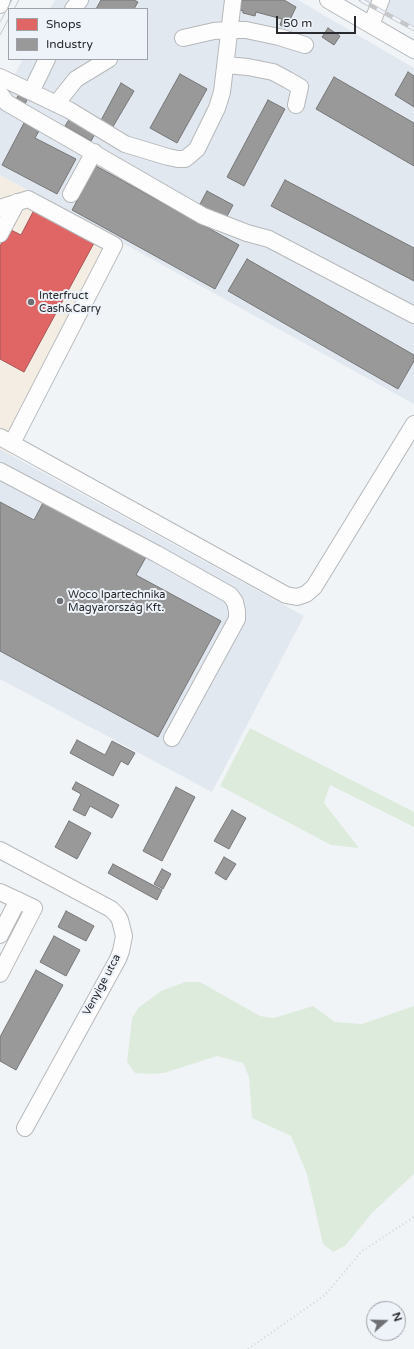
<!DOCTYPE html>
<html>
<head>
<meta charset="utf-8">
<style>
  body { margin:0 }
  #map { position:relative; width:414px; height:1349px; overflow:hidden; background:#f1f4f7; font-family:"Varela Round",sans-serif }
  canvas { display:block }
  .legend { position:absolute; left:8px; top:8px; width:140px; height:52px; box-sizing:border-box; background:#eef3fa; border:1px solid #9ea2a8; margin:0; padding:5px 7px; list-style:none; font-size:12px; color:#27292c }
  .legend li { display:flex; align-items:center; gap:8px; height:20px }
  .legend b { width:20px; border:1px solid #9ea2a8 }
  .north { position:absolute; left:366px; top:1301px; width:40px; height:40px; box-sizing:border-box; background:#eef3fa; border:1px solid #9ea2a8; border-radius:50%; rotate:70deg; font-size:11px; font-weight:700; line-height:16px; text-align:center; color:#27292c }
  .north::after { content:''; display:block; margin:auto; width:14px; height:18px; background:#6e7073; clip-path:polygon(50% 0,100% 100%,50% 72%,0 100%) }
  .scale { position:absolute; left:276px; top:16px; width:80px; height:18px; box-sizing:border-box; border:2px solid #27292c; border-top:0; padding-left:5px; font-size:12px; line-height:14px; white-space:nowrap; color:#27292c; -webkit-text-stroke:3px #eef3fa; paint-order:stroke }
</style>
</head>
<body>
<div id="map">
<canvas width="414" height="1349"></canvas>
<ul class="legend">
<li><b style="height:11px;background:#e06666"></b>Shops</li>
<li><b style="height:11px;background:#999"></b>Industry</li>
</ul>
<div class="north">N</div>
<div class="scale">50 m</div>
</div>
<script>
const ctx = document.querySelector('canvas').getContext('2d');
ctx.lineJoin = 'round';
function fillPath(path, color) { ctx.fillStyle = color; ctx.fill(path, 'evenodd'); }
const shape = rows => new Path2D(rows.map(r => 'M' + r).join(''));
function trace(path, color, width, dash) { ctx.strokeStyle = color; ctx.lineWidth = width; ctx.lineCap = dash ? 'butt' : 'round'; ctx.setLineDash(dash || []); ctx.stroke(path); }
function drawText(font, color, halo, rows, align = 'center') {
  ctx.font = font + ' "Varela Round",sans-serif'; ctx.lineWidth = 4; ctx.setLineDash([]); ctx.textBaseline = 'middle'; ctx.strokeStyle = halo; ctx.fillStyle = color; for (const [text, x, y, turn = 0] of rows) {
    ctx.save(); ctx.translate(x, y); ctx.rotate((+turn || 0) * Math.PI / 180); ctx.textAlign = isNaN(turn) ? turn : align; if (halo) ctx.strokeText(text, 0, 0); ctx.fillText(text, 0, 0); ctx.restore();
  }
}
fillPath(shape([
  [0,175,125,244,12,456,0,449]
]), '#f3ede3');
fillPath(shape([
  [55,0,298,0,414,68,414,404,0,175,0,102,23,59,147,59,147,9,50,9],
  [365,0,414,0,414,28],
  [0,449,304,616,212,792,0,679]
]), '#e1e8f0');
fillPath(shape([
  [250,728,414,812,414,827,330,785,324,803,359,848,331,845,220,786],
  [185,982,200,982,260,1016,274,1018,313,1006,335,1022,362,1024,414,1006,414,1174,372,1213,345,1246,333,1252,323,1244,307,1174,291,1136,252,1118,249,1077,243,1063,217,1056,164,1073,150,1074,135,1073,127,1062,132,1019,138,1008,161,991]
]), '#ddebdd');
const shops = shape([
  [34,210,94,243,24,372,0,359,0,246,9,229,21,235,34,210]
]);
fillPath(shops, '#e06666');
trace(shops, '#a85455', 1);
const industry = shape([
  [101,0,134,0,138,2,134,9,96,9,101,0],
  [242,0,284,0,296,7,286,28,280,25,282,19,256,12,255,16,243,13,243,11,240,10,242,0],
  [328,28,340,36,334,45,322,37,328,28],
  [408,72,414,76,414,107,395,95,408,72],
  [180,74,207,89,177,143,150,128,180,74],
  [334,77,414,123,414,166,316,109,334,77],
  [121,83,134,91,111,130,99,124,121,83],
  [20,93,28,98,25,104,16,99,20,93],
  [268,100,285,109,244,186,227,177,268,100],
  [70,118,96,132,91,141,65,126,70,118],
  [24,123,39,131,35,138,76,159,57,194,2,165,24,123],
  [96,166,239,245,215,289,72,210,96,166],
  [285,180,414,248,414,281,271,206,285,180],
  [207,191,233,205,225,220,199,206,207,191],
  [247,259,414,355,414,361,398,389,228,291,247,259],
  [44,501,146,557,136,575,221,621,158,737,0,651,0,502,34,520,44,501],
  [77,740,105,755,112,741,135,753,128,765,121,761,113,776,70,753,77,740],
  [76,782,119,805,112,818,90,806,85,816,73,810,81,794,72,789,76,782],
  [176,787,195,797,162,861,143,851,176,787],
  [232,810,246,818,229,849,214,841,232,810],
  [69,821,91,833,77,859,55,847,69,821],
  [224,857,236,864,226,880,215,873,224,857],
  [113,864,162,890,157,900,108,873,113,864],
  [162,869,171,874,163,889,154,884,162,869],
  [66,911,94,926,86,941,58,927,66,911],
  [54,936,80,950,66,976,40,962,54,936],
  [36,970,63,985,16,1070,0,1061,0,1037,36,970]
]);
fillPath(industry, '#999');
trace(industry, '#777778', 1);
const minor = shape([
  [328,0,414,50],
  [0,5,2,0],
  [73,9,80,0],
  [371,25,381,0],
  [183,38,214,31,229,30,246,30,279,37,305,45],
  [226,65,248,67,273,72,288,80,300,87,296,105],
  [0,77,69,110,125,144,168,157,178,159,185,159,190,155,197,149,217,108,222,92,233,0],
  [31,92,47,59],
  [0,94,7,103,203,216,247,233,269,239,414,315],
  [56,104,76,79,109,59],
  [71,194,94,152],
  [0,208,28,199,114,245,12,443],
  [0,234,17,202],
  [0,437,286,595,297,597,306,594,314,587,414,424],
  [0,471,157,554,230,595,235,602,237,611,237,619,172,738],
  [0,850,111,909,117,915,120,920,124,936,121,951,118,959,25,1128],
  [0,892,34,908,0,974],
  [0,935,18,900]
]);
trace(minor, '#b6b8ba', 18);
trace(shape([
  [248,1349,325,1295,362,1251,414,1217]
]), '#d3d4d5', 2, [1, 3]);
trace(minor, '#fdfdfe', 16);
trace(shape([
  [14,9,19,0],
  [0,22,12,0],
  [0,35,9,18]
]), '#c6c7c8', 1);
const rail = shape([
  [361,0,414,29]
]);
trace(rail, '#c6c7c8', 4.5);
trace(rail, '#eef3fa', 3, [9]);
for (const [x, y, r, color] of [
  [31,302,4,"#6e7073"],
  [60,601,4,"#6e7073"]
]) { const dot = new Path2D(); dot.arc(x, y, r, 0, 2 * Math.PI); ctx.fillStyle = color; ctx.fill(dot); trace(dot, '#eef3fa', 1.5); }
drawText('11px', '#27292c', '#eef3fa', [
  ["Interfruct",39,296],
  ["Cash&Carry",39,309],
  ["Woco Ipartechnika",68,595],
  ["Magyarország Kft.",68,608]
], 'left');
drawText('11px', '#27292c', '#eef3fa', [
  ["Venyige utca",102,985,-62]
]);
</script>
</body>
</html>
